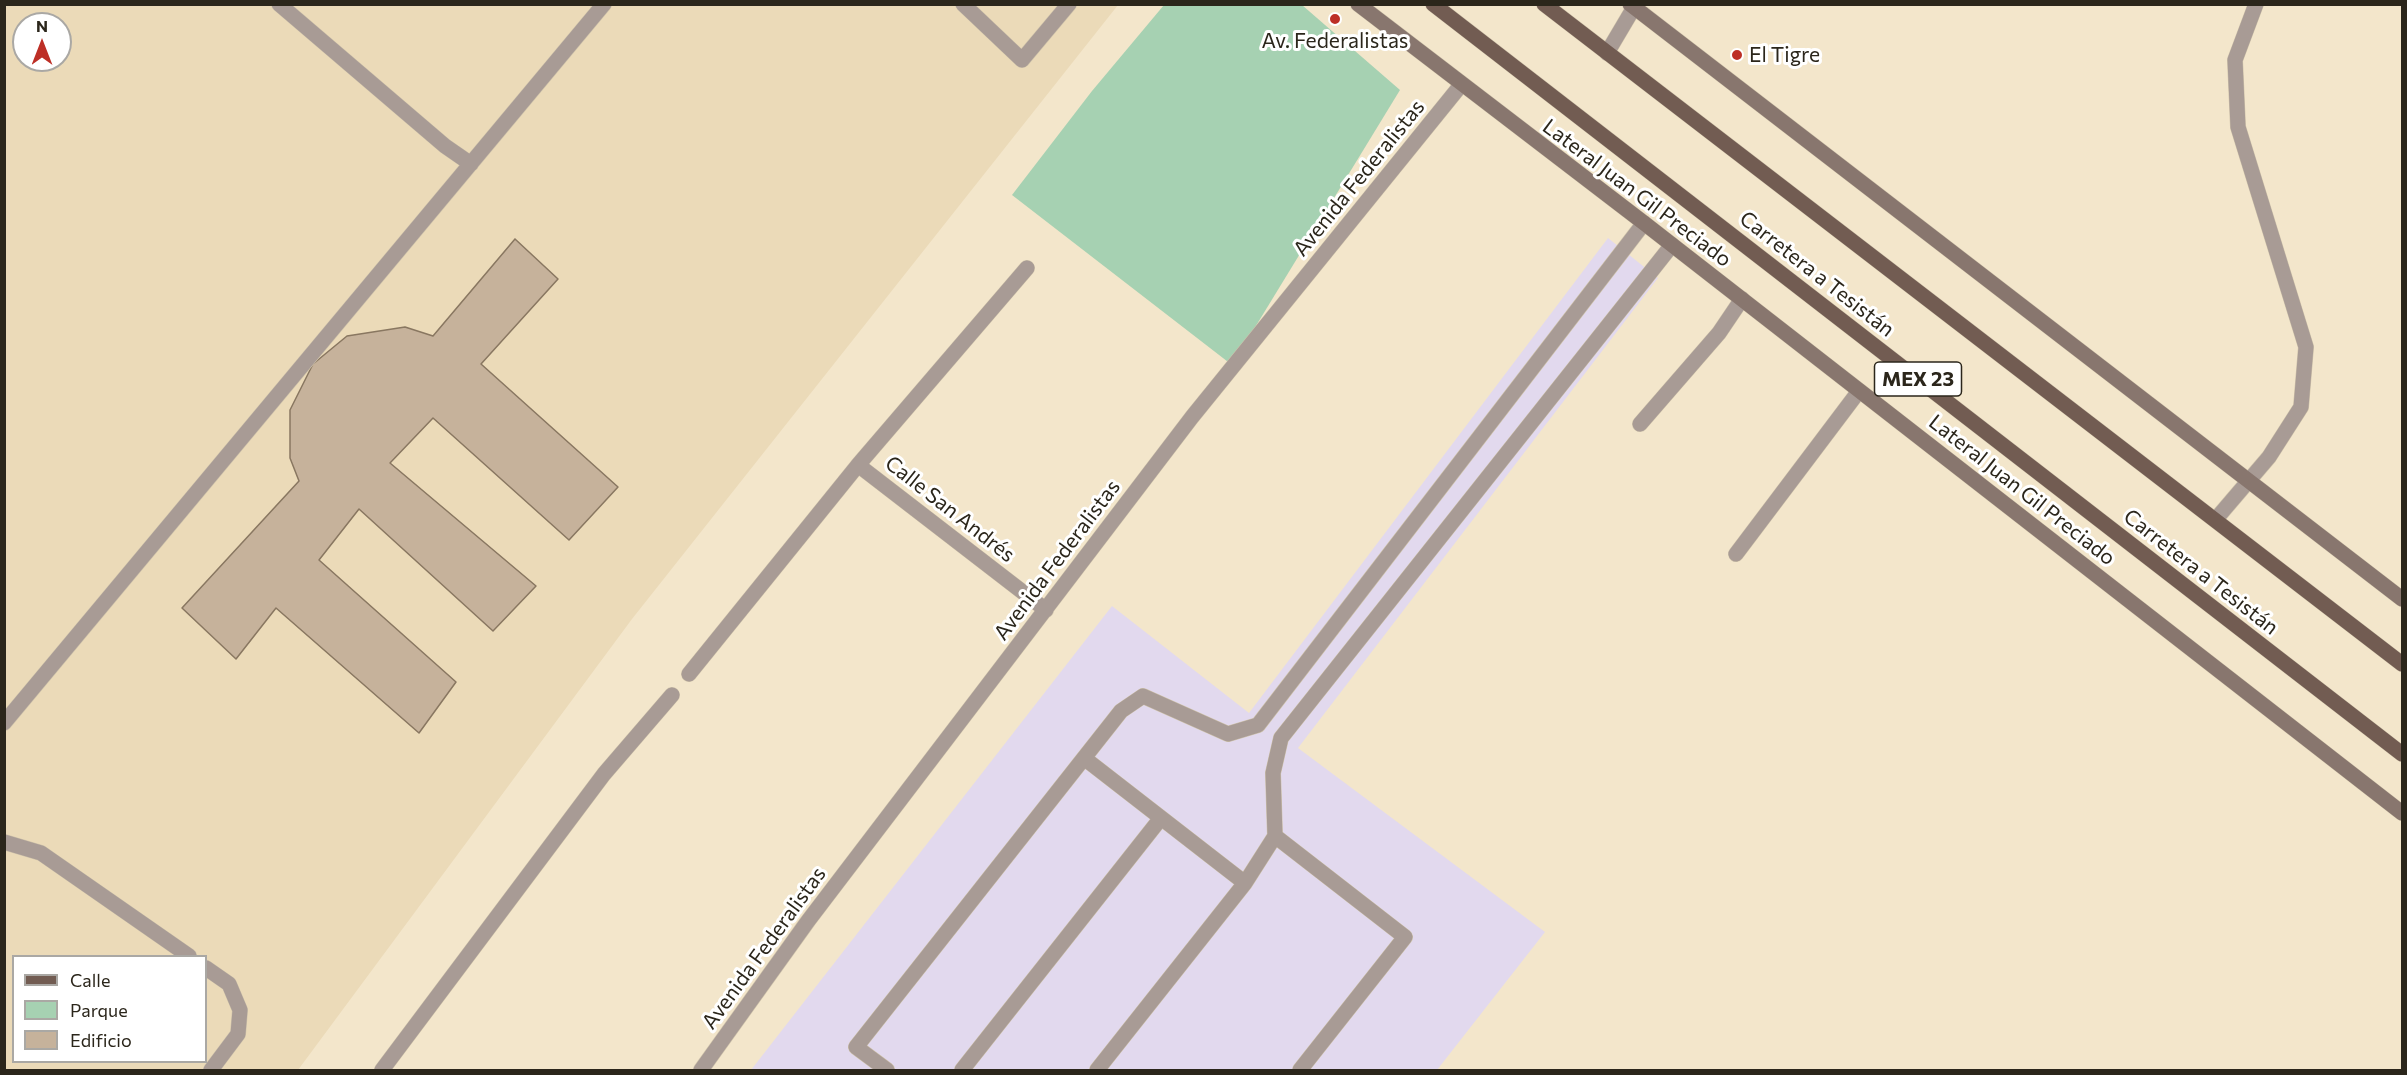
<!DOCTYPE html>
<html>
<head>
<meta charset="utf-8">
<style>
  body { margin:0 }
  #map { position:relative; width:2407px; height:1075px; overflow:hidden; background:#f3e6cb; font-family:Commissioner,sans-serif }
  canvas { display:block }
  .frame { position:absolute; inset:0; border:6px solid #2b261b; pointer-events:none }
  .legend { position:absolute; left:12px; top:955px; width:195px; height:108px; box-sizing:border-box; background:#fff; border:2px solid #aaa8a4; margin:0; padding:8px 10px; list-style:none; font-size:18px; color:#2b261b }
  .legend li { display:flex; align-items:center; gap:12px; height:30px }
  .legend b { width:30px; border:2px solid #aaa8a4 }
  .north { position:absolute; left:12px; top:12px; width:60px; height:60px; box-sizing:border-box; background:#fff; border:2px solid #aaa8a4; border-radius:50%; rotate:0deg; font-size:16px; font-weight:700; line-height:24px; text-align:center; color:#2b261b }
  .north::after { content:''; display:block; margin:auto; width:21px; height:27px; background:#bd2f26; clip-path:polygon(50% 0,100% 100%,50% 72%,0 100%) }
</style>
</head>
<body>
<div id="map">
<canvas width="2407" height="1075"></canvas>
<div class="frame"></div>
<ul class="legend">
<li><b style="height:8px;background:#725c52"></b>Calle</li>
<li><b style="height:16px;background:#a6d1b2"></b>Parque</li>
<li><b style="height:16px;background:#c6b29b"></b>Edificio</li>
</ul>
<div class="north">N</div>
</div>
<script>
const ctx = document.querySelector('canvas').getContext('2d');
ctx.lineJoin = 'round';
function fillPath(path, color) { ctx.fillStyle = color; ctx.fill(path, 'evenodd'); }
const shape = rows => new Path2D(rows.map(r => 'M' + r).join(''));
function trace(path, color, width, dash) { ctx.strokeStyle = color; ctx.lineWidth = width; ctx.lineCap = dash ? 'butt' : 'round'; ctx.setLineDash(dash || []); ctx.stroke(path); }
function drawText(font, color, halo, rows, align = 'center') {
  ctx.font = font + ' Commissioner,sans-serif'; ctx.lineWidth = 6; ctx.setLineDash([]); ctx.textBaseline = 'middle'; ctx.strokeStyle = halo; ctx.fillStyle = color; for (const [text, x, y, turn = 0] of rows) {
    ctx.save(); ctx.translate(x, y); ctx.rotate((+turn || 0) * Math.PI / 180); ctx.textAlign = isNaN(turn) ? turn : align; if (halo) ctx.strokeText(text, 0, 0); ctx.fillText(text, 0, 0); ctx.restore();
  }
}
fillPath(shape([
  [1608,238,1658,278,1298,748,1545,932,1437,1070,751,1070,1112,606,1249,713]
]), '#e2d9ee');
fillPath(shape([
  [5,5,1118,5,632,619,298,1070,5,1070],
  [24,24,60,24,60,60,24,60],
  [14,956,206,956,206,1062,14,1062]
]), '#ebdab8');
fillPath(shape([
  [1164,5,1302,5,1400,90,1232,365,1012,195,1092,91]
]), '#a6d1b2');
const building = shape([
  [515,239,558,279,481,364,618,487,569,540,433,418,390,463,536,586,493,631,359,509,319,560,456,682,419,733,276,608,236,659,182,608,299,481,290,458,290,410,313,364,347,336,405,327,433,336,515,239]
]);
fillPath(building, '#c6b29b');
trace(building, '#897761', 1.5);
const lane = shape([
  [279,4,445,146,471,164],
  [963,4,1022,60,1069,4],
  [1640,424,1719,333,1742,299],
  [2216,519,2269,457,2301,407,2306,347,2238,127,2235,60,2256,4],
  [1736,554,1859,391],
  [4,723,604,4],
  [1084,758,1245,883],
  [1275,836,1405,937,1300,1070],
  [4,842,41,853,189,956],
  [206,968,229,984,240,1010,238,1034,211,1070],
  [887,1070,856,1047,1121,711,1143,696,1228,734,1258,725,1644,223],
  [962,1070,1161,818],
  [1097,1070,1245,883,1275,836,1273,773,1281,738,1672,245]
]);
const street = shape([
  [1607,53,1636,4],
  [858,465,1046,610],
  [689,674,858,465,1027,268],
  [382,1070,604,774,672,695],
  [701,1070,808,921,1192,417,1461,85]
]);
const secondary = shape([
  [1358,4,1644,223,2402,813],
  [1630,4,2402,599]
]);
const primary = shape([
  [1433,4,2402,754],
  [1544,4,2402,664]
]);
trace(lane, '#cfc3ab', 16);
trace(street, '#cfc3ab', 16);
trace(secondary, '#cfc3ab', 16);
trace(primary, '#cfc3ab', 16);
trace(lane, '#a89b95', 15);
trace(street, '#a89b95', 15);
trace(secondary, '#88766e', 15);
trace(primary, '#725c52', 15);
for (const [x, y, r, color] of [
  [1335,19,6,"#bd2f26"],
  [1737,55,6,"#bd2f26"]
]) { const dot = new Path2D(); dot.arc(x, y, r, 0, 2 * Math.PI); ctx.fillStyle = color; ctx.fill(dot); trace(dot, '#fff', 2); }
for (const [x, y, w] of [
  [1918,379,87]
]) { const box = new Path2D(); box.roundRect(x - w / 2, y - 17, w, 34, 4.5); ctx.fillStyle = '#fff'; ctx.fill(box); trace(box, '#2b261b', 1.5); }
drawText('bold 20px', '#2b261b', null, [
  ["MEX 23",1918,379]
]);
drawText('21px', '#2b261b', '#fff', [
  ["Av. Federalistas",1335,41],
  ["El Tigre",1749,55,"left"]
]);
drawText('21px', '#2b261b', '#fff', [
  ["Avenida Federalistas",1359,178,-51],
  ["Lateral Juan Gil Preciado",1637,193,37],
  ["Carretera a Tesistán",1817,274,38],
  ["Lateral Juan Gil Preciado",2022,490,38],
  ["Calle San Andrés",950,509,38],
  ["Avenida Federalistas",1057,560,-53],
  ["Carretera a Tesistán",2201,572,38],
  ["Avenida Federalistas",764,948,-54]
]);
</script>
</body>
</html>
